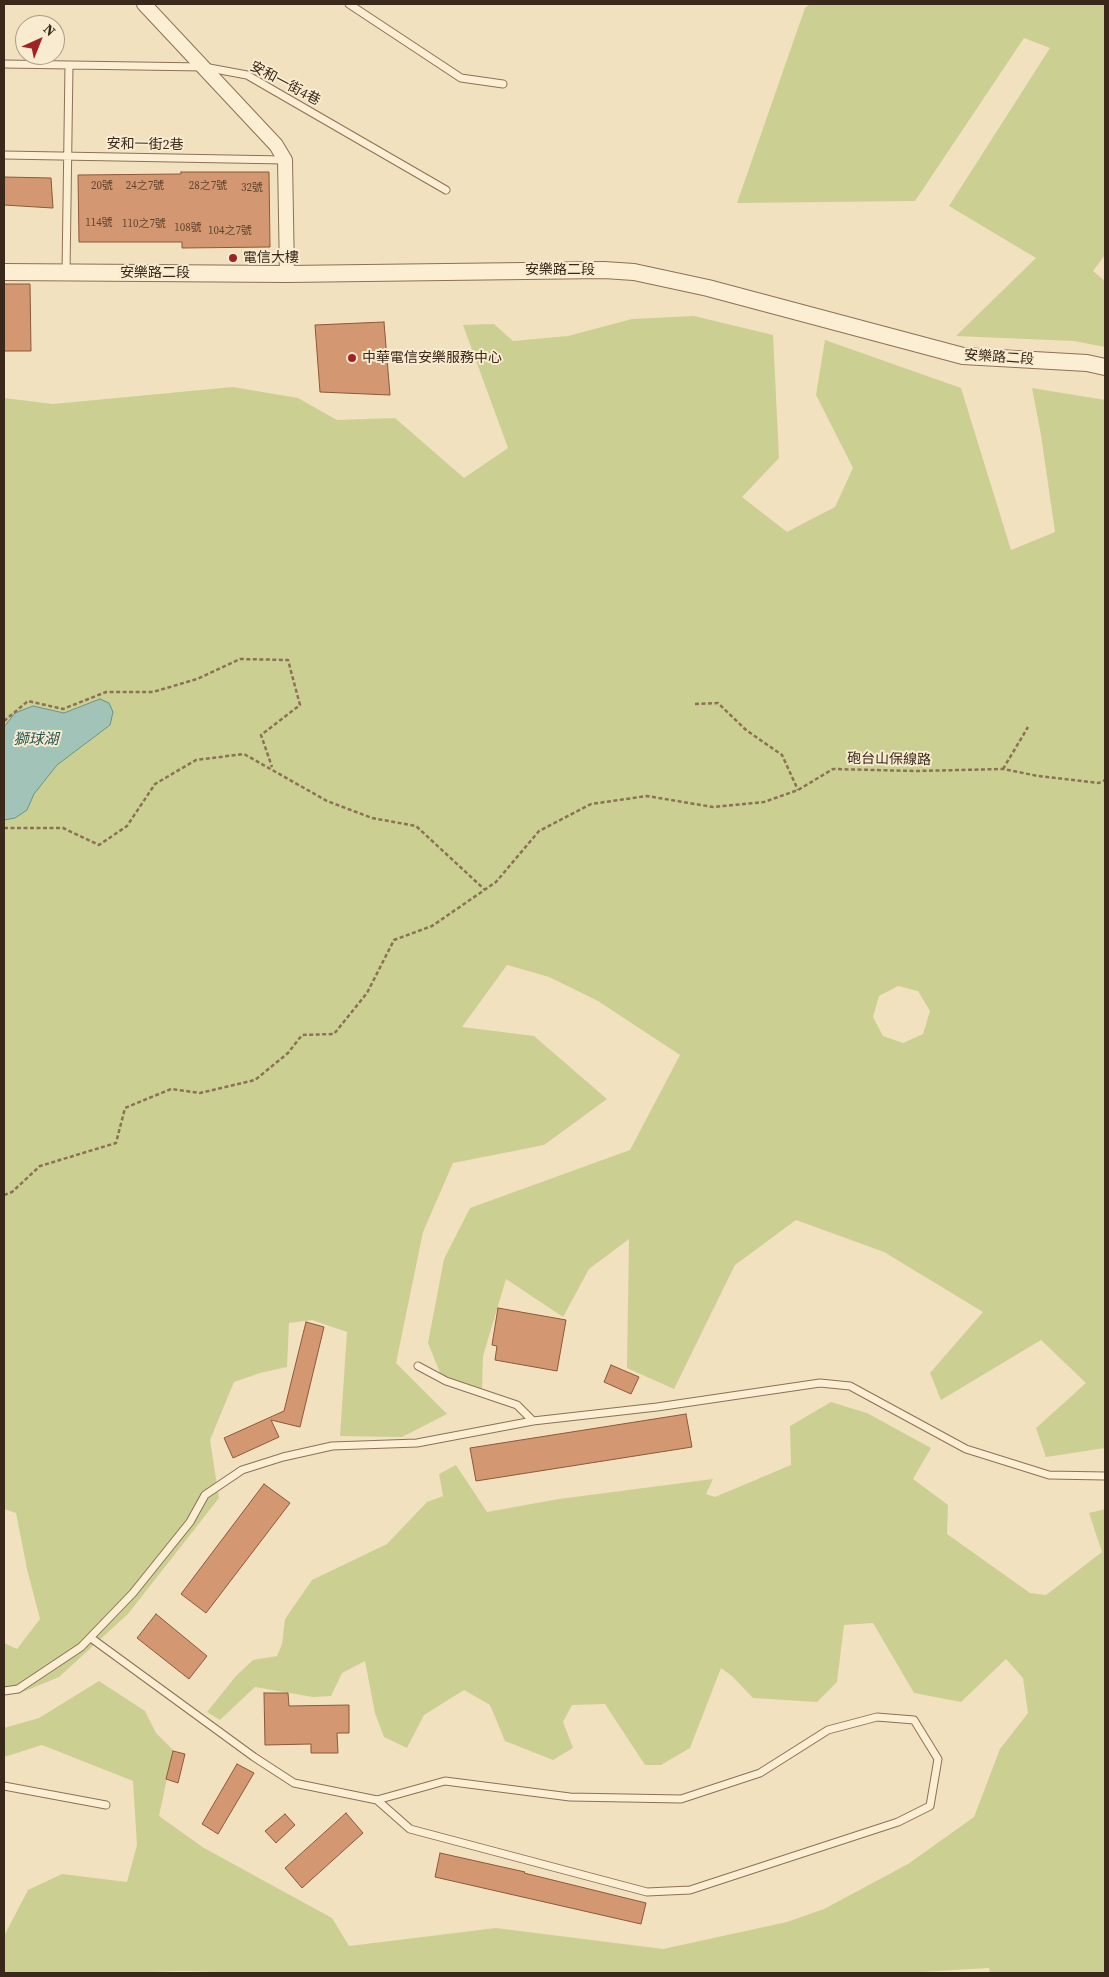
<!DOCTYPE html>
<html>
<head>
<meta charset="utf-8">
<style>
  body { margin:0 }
  #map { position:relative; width:1109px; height:1977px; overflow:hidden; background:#f1e1bf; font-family:"Source Serif 4",serif }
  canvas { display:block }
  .frame { position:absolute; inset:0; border:5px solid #3a291b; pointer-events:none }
  .north { position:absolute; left:15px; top:15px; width:50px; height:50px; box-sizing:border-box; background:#f8ebcf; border:1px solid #ac9d87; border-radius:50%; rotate:44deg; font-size:14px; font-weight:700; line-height:20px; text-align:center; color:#3a291b }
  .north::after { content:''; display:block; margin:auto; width:18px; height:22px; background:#a02126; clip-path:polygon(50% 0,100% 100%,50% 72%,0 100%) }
</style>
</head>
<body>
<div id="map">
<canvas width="1109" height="1977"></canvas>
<div class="frame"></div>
<div class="north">N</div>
</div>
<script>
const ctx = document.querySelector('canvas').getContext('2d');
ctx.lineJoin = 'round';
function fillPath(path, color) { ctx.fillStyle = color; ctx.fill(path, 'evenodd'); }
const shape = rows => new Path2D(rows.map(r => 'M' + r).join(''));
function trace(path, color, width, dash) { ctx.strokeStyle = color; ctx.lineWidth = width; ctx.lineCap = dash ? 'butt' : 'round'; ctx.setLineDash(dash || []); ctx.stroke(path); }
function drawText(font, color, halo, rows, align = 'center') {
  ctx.font = font + ' "Source Serif 4","Noto Sans TC",serif'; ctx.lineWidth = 4; ctx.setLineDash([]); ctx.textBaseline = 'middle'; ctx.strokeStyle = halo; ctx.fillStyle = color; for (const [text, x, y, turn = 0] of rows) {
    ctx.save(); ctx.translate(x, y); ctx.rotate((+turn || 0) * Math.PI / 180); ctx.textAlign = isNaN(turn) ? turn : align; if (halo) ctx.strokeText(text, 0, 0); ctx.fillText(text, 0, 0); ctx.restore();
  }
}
fillPath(shape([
  [810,4,1105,4,1105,255,1093,271,1105,281,1105,347,1074,341,956,336,1036,258,949,206,1050,48,1024,38,915,201,737,203,805,8],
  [694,316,773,335,779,458,742,497,787,532,835,507,853,468,816,395,825,340,961,388,1011,550,1055,532,1041,435,1032,388,1105,400,1105,1448,1046,1457,1036,1428,1086,1383,1041,1340,941,1400,930,1373,983,1312,884,1252,796,1220,735,1265,674,1389,627,1368,629,1239,589,1269,563,1317,506,1279,483,1356,482,1390,445,1385,428,1343,444,1259,470,1208,630,1150,680,1055,598,1001,549,977,507,965,462,1027,534,1036,607,1099,544,1145,453,1163,423,1232,396,1363,447,1414,402,1437,340,1436,347,1332,312,1320,289,1323,287,1367,260,1373,234,1382,210,1440,219,1498,128,1614,59,1677,18,1694,4,1689,4,1643,17,1649,40,1619,27,1569,16,1513,4,1509,4,820,15,818,27,810,34,794,57,765,110,725,100,699,64,713,33,706,15,713,4,727,4,398,53,404,233,387,298,398,337,420,395,418,464,478,508,448,463,325,494,324,513,341,568,336,632,319],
  [898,986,918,991,930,1011,923,1034,903,1043,883,1036,873,1017,879,996],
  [831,1402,867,1413,931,1448,913,1479,948,1505,947,1534,1030,1593,1046,1595,1102,1552,1089,1513,1105,1509,1105,1973,990,1973,989,1968,904,1973,250,1973,182,1971,124,1973,4,1973,4,1936,28,1890,62,1874,127,1882,137,1845,133,1781,42,1745,4,1757,4,1728,39,1718,99,1681,145,1711,156,1733,173,1750,159,1816,204,1848,332,1918,349,1946,496,1928,663,1949,787,1922,824,1909,908,1864,974,1817,1000,1749,1028,1713,1023,1678,1006,1659,961,1702,914,1693,873,1623,844,1625,837,1682,817,1702,753,1698,732,1676,721,1668,690,1748,661,1765,645,1765,605,1704,572,1705,563,1722,573,1748,553,1760,505,1741,490,1705,464,1690,424,1715,407,1748,384,1737,375,1713,365,1661,342,1673,331,1696,313,1697,255,1687,220,1720,207,1712,236,1676,253,1660,277,1656,282,1644,285,1619,312,1580,387,1544,427,1502,443,1496,439,1474,456,1465,487,1512,559,1499,713,1479,706,1494,715,1497,791,1465,790,1426]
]), '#cbd092');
const water = shape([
  [100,699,109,703,113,712,110,725,57,765,34,794,27,810,15,818,4,820,4,727,15,713,33,706,64,713,100,699]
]);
fillPath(water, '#a2c3b8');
trace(water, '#699286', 1);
const building = shape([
  [181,172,269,172,270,247,182,248,182,242,79,242,78,175,181,174,181,172],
  [4,177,51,178,53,208,4,205,4,177],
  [4,284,30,284,31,351,4,351,4,284],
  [384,322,390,395,320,392,315,325,384,322],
  [498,1308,566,1320,557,1371,495,1360,497,1346,492,1345,498,1308],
  [306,1322,324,1327,300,1427,271,1420,279,1437,233,1458,224,1438,284,1411,306,1322],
  [611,1365,639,1377,631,1394,604,1382,611,1365],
  [686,1414,692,1447,476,1481,470,1448,686,1414],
  [264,1484,290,1503,206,1613,181,1594,264,1484],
  [156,1614,207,1656,189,1679,137,1638,156,1614],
  [264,1693,288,1693,289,1706,349,1705,349,1733,337,1733,338,1753,311,1753,311,1744,265,1745,264,1693],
  [173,1751,185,1754,178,1783,166,1779,173,1751],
  [237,1764,254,1773,218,1834,202,1824,237,1764],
  [346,1813,363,1833,302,1888,285,1868,346,1813],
  [285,1814,295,1825,276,1843,265,1831,285,1814],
  [440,1853,525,1872,524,1873,646,1903,641,1924,435,1877,440,1853]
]);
fillPath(building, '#d39771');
trace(building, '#8d5839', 1);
const service = shape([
  [349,4,461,78,503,84],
  [4,64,204,67,247,75,446,190],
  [4,155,285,160],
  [66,272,69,65],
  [418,1366,446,1381,517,1405,533,1421],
  [91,1638,254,1757,294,1783,377,1800,445,1781,570,1797,681,1799,760,1773,828,1730,877,1717,914,1720,938,1759,930,1806,898,1822,690,1890,647,1892,410,1829,377,1800],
  [4,1691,18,1689,81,1647,133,1593,190,1522,205,1495,242,1470,283,1457,332,1446,417,1443,533,1421,657,1407,820,1383,850,1386,966,1449,1049,1475,1105,1476],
  [4,1786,106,1805]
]);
const minor = shape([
  [144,4,276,145,285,160,287,274]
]);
const tertiary = shape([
  [4,272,287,274,604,270,634,272,708,288,963,356,1087,363,1105,367]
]);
trace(service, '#8c7156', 9);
trace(minor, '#8c7156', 16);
trace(tertiary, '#8c7156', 18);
trace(shape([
  [695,704,718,703,746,730,782,755,798,790],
  [4,721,28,701,63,709,106,692,153,692,197,679,240,659,288,660,300,705,261,735,272,767],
  [1003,769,1028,727],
  [4,828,63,828,99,845,127,826,155,784,196,760,244,754,327,801,372,818,416,826,484,889],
  [4,1195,12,1192,40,1166,116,1143,125,1108,171,1089,200,1093,255,1080,288,1053,302,1035,334,1034,367,993,394,940,432,926,496,882,539,831,591,804,647,796,713,807,764,802,798,790,833,769,915,771,1003,769,1038,776,1099,783,1105,780]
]), '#8c7156', 2.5, [4, 2.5]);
trace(service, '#fceed3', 7);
trace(minor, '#fceed3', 14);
trace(tertiary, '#fceed3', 16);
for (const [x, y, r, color] of [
  [233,258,5,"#a02126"],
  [352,358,5,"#a02126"]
]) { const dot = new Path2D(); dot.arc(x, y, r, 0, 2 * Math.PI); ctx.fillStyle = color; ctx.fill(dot); trace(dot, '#f8ebcf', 2); }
drawText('11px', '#604430', null, [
  ["20號",102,186],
  ["24之7號",145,186],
  ["28之7號",208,186],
  ["32號",252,188],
  ["114號",99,223],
  ["110之7號",144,224],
  ["108號",188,228],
  ["104之7號",230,231]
]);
drawText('14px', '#3a291b', '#f8ebcf', [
  ["安和一街4巷",285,84,28],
  ["安和一街2巷",145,145,1],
  ["安樂路二段",560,270],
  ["安樂路二段",155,273],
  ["安樂路二段",999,358,4],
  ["砲台山保線路",889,760,1]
]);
drawText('14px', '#3a291b', '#f8ebcf', [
  ["電信大樓",243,258],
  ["中華電信安樂服務中心",362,358]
], 'left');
drawText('italic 15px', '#295b56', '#f8ebcf', [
  ["獅球湖",36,740]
]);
</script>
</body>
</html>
